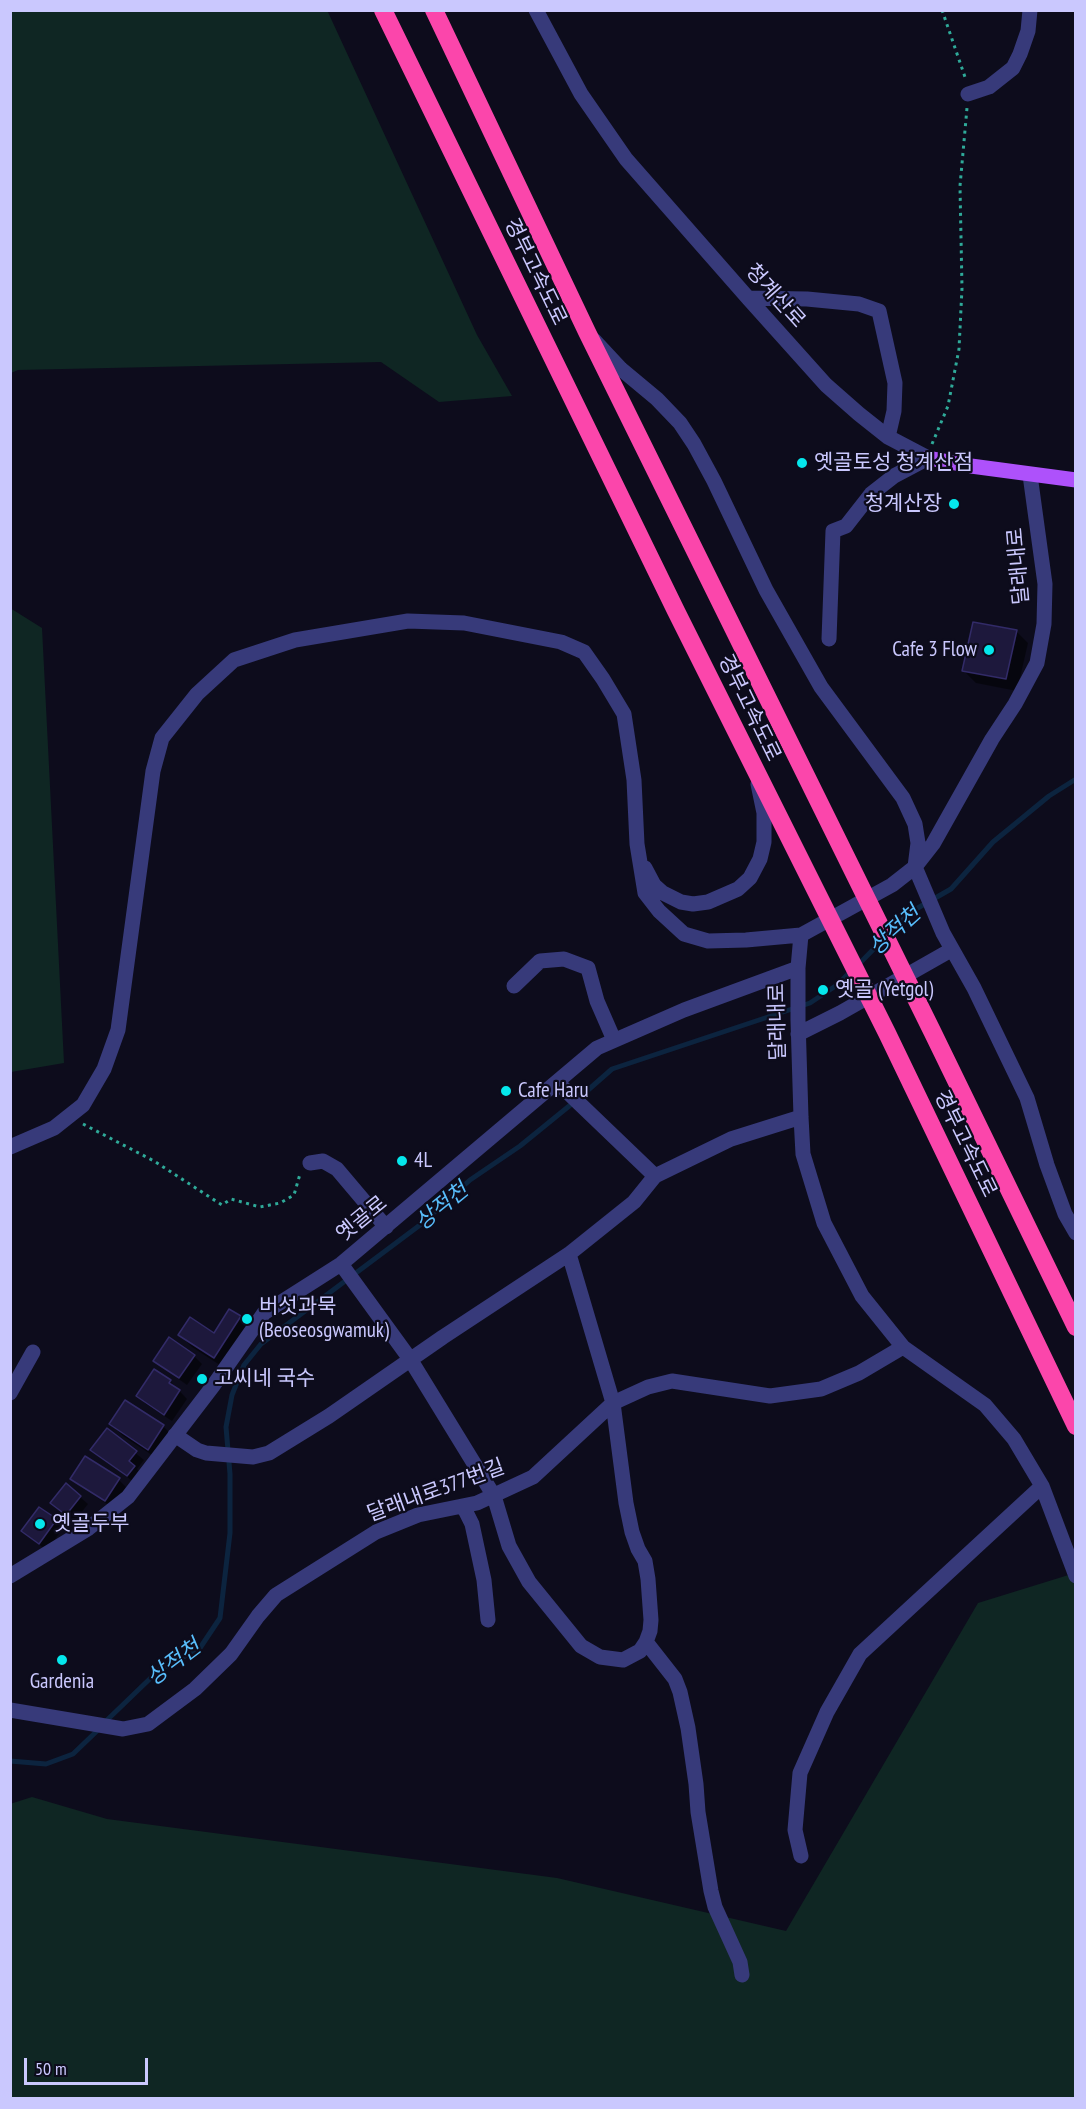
<!DOCTYPE html>
<html>
<head>
<meta charset="utf-8">
<style>
  body { margin:0 }
  #map { position:relative; width:1086px; height:2109px; overflow:hidden; background:#0d0c1c; font-family:"PT Sans Narrow",sans-serif }
  canvas { display:block }
  .frame { position:absolute; inset:0; border:12px solid #cac8fe; pointer-events:none }
  .scale { position:absolute; left:24px; top:2058px; width:124px; height:27px; box-sizing:border-box; border:3px solid #cac8fe; border-top:0; padding-left:8px; font-size:18px; line-height:21px; white-space:nowrap; color:#cac8fe; -webkit-text-stroke:4px #0d0c1c; paint-order:stroke }
</style>
</head>
<body>
<div id="map">
<canvas width="1086" height="2109"></canvas>
<div class="frame"></div>
<div class="scale">50 m</div>
</div>
<script>
const ctx = document.querySelector('canvas').getContext('2d');
ctx.lineJoin = 'round';
function fillPath(path, color) { ctx.fillStyle = color; ctx.fill(path, 'evenodd'); }
const shape = rows => new Path2D(rows.map(r => 'M' + r).join(''));
function trace(path, color, width, dash) { ctx.strokeStyle = color; ctx.lineWidth = width; ctx.lineCap = dash ? 'butt' : 'round'; ctx.setLineDash(dash || []); ctx.stroke(path); }
function drawText(font, color, halo, rows, align = 'center') {
  ctx.font = font + ' "PT Sans Narrow","Noto Sans KR",sans-serif'; ctx.lineWidth = 4.5; ctx.setLineDash([]); ctx.textBaseline = 'middle'; ctx.strokeStyle = halo; ctx.fillStyle = color; for (const [text, x, y, turn = 0] of rows) {
    ctx.save(); ctx.translate(x, y); ctx.rotate((+turn || 0) * Math.PI / 180); ctx.textAlign = isNaN(turn) ? turn : align; if (halo) ctx.strokeText(text, 0, 0); ctx.fillText(text, 0, 0); ctx.restore();
  }
}
fillPath(shape([
  [327,10,477,335,512,396,439,402,381,362,18,370,11,373,11,11],
  [10,608,42,628,64,1063,11,1072],
  [1075,1573,1075,2098,11,2098,10,1804,32,1797,107,1819,557,1878,786,1931,978,1603]
]), '#0f2623');
fillPath(shape([
  [1016,631,1028,643,1017,691,976,683,964,671],
  [230,1311,252,1329,226,1369,192,1347,180,1335,214,1335],
  [194,1356,202,1364,187,1385,163,1368,155,1361],
  [170,1381,187,1399,172,1421,146,1404,138,1396],
  [125,1402,163,1426,175,1438,161,1461,123,1436,111,1424],
  [107,1430,144,1460,137,1469,142,1474,135,1483,92,1450],
  [72,1478,119,1480,126,1487,113,1508,80,1486],
  [80,1497,88,1504,74,1522,52,1503],
  [56,1520,63,1528,47,1551,23,1531]
]), '#0007');
trace(shape([
  [858,965,909,913,951,889,993,842,1049,796,1076,779],
  [105,1722,159,1670,200,1648,220,1618,230,1533,230,1474,226,1427,232,1395,244,1365,261,1344,420,1225,470,1180,520,1146,579,1098,612,1069,810,1003,837,985,851,971],
  [10,1761,46,1764,73,1754,99,1729]
]), '#0c243f', 5);
const building = shape([
  [973,622,1017,630,1006,679,962,671,973,622],
  [229,1309,241,1316,214,1358,178,1335,190,1317,214,1333,229,1309],
  [169,1337,195,1355,179,1378,153,1361,169,1337],
  [154,1369,171,1380,169,1383,180,1390,164,1415,136,1396,154,1369],
  [125,1400,164,1425,148,1450,109,1424,125,1400],
  [107,1428,137,1451,129,1461,135,1466,127,1476,90,1450,107,1428],
  [85,1456,120,1478,105,1501,70,1479,85,1456],
  [66,1483,81,1496,66,1515,50,1503,66,1483],
  [39,1507,57,1519,39,1544,21,1531,39,1507]
]);
fillPath(building, '#1d183c');
trace(building, '#322b68', 1.5);
trace(shape([
  [942,10,966,80],
  [932,444,948,406,959,349,962,288,960,186,967,108],
  [83,1124,154,1161,222,1205,231,1199,260,1207,280,1203,294,1195,300,1174]
]), '#2faa99', 3, [3, 4.5]);
trace(shape([
  [536,10,581,94,626,159,748,298,826,385,859,414,888,437,928,458],
  [968,94,989,87,1013,68,1020,54,1028,31,1030,10],
  [748,298,807,299,859,304,879,311,895,383,894,411,888,437],
  [594,340,621,369,657,399,680,423,694,444,714,481,766,590,821,687,903,798,915,824,918,843,915,867,943,933,974,988,1027,1098,1047,1165,1065,1214,1076,1233],
  [1030,475,1045,584,1044,624,1037,663,1015,704,992,739,933,844,915,867,892,885,801,935,798,968,798,1020,801,1117,803,1154,824,1223,862,1296,903,1347,985,1405,1014,1439,1042,1486,1076,1576],
  [829,639,833,531,846,526,871,494,894,476,928,458],
  [645,868,654,885,663,893,681,902,693,904,708,902,738,889,750,878,760,859,764,842,764,813,758,784],
  [514,986,540,961,564,959,588,968,597,1001,614,1040],
  [798,1034,840,1013,951,950],
  [557,1082,655,1176],
  [10,1147,54,1128,83,1105,104,1069,118,1030,153,771,162,738,197,694,234,660,295,640,408,621,464,623,561,642,584,652,603,679,624,714,634,780,637,844,645,893,659,911,684,934,708,941,746,940,801,935],
  [310,1163,323,1161,337,1169,386,1227],
  [341,1264,410,1359,494,1496,509,1546,529,1582,581,1646,600,1657,623,1660,640,1651,646,1642,650,1631,651,1620,648,1579,645,1561,638,1549,632,1532,626,1503,613,1403,569,1254],
  [10,1393,33,1352],
  [175,1435,197,1450,206,1453,253,1457,269,1453,329,1416,443,1337,569,1254,634,1202,655,1176,731,1139,801,1117],
  [463,1506,472,1524,484,1580,488,1620],
  [10,1576,89,1528,128,1497,213,1386,264,1313,341,1264,597,1048,684,1010,798,968],
  [646,1642,675,1679,680,1692,688,1728,696,1784,698,1812,711,1891,715,1907,740,1962,742,1975],
  [10,1710,123,1729,148,1724,195,1689,231,1654,258,1616,276,1595,376,1532,418,1515,477,1503,533,1477,613,1403,648,1387,672,1381,770,1396,821,1389,859,1373,903,1347],
  [801,1856,795,1830,800,1773,827,1712,860,1654,1042,1486]
]), '#373a7a', 15);
trace(shape([
  [928,458,971,466,1076,480]
]), '#ae51fb', 15);
trace(shape([
  [383,10,676,611,887,1033,1076,1426],
  [434,10,587,332,932,1031,1076,1327]
]), '#fb46ab', 18);
for (const [x, y, r, color] of [
  [802,463,6,"#05e7ec"],
  [954,504,6,"#05e7ec"],
  [989,650,6,"#05e7ec"],
  [823,990,6,"#05e7ec"],
  [506,1091,6,"#05e7ec"],
  [402,1161,6,"#05e7ec"],
  [247,1319,6,"#05e7ec"],
  [202,1379,6,"#05e7ec"],
  [40,1524,6,"#05e7ec"],
  [62,1660,6,"#05e7ec"]
]) { const dot = new Path2D(); dot.arc(x, y, r, 0, 2 * Math.PI); ctx.fillStyle = color; ctx.fill(dot); trace(dot, '#0d0c1c', 2); }
drawText('21px', '#cac8fe', '#0d0c1c', [
  ["경부고속도로",535,272,64],
  ["청계산로",775,296,48],
  ["달래내로",1019,566,-95],
  ["경부고속도로",749,708,64],
  ["달래내로",778,1022,-91],
  ["경부고속도로",965,1144,64],
  ["옛골로",362,1219,-39],
  ["달래내로377번길",436,1491,-20]
]);
drawText('21px', '#cac8fe', '#0d0c1c', [
  ["옛골토성 청계산점",814,463],
  ["청계산장",942,504,"right"],
  ["Cafe 3 Flow",977,650,"right"],
  ["옛골 (Yetgol)",835,990],
  ["Cafe Haru",518,1091],
  ["4L",414,1161],
  ["버섯과묵",259,1307],
  ["(Beoseosgwamuk)",259,1331],
  ["고씨네 국수",214,1379],
  ["옛골두부",52,1524],
  ["Gardenia",62,1682,"center"]
], 'left');
drawText('italic 22px', '#58bdfb', '#0d0c1c', [
  ["상적천",895,931,-42],
  ["상적천",442,1207,-39],
  ["상적천",174,1663,-37]
]);
</script>
</body>
</html>
